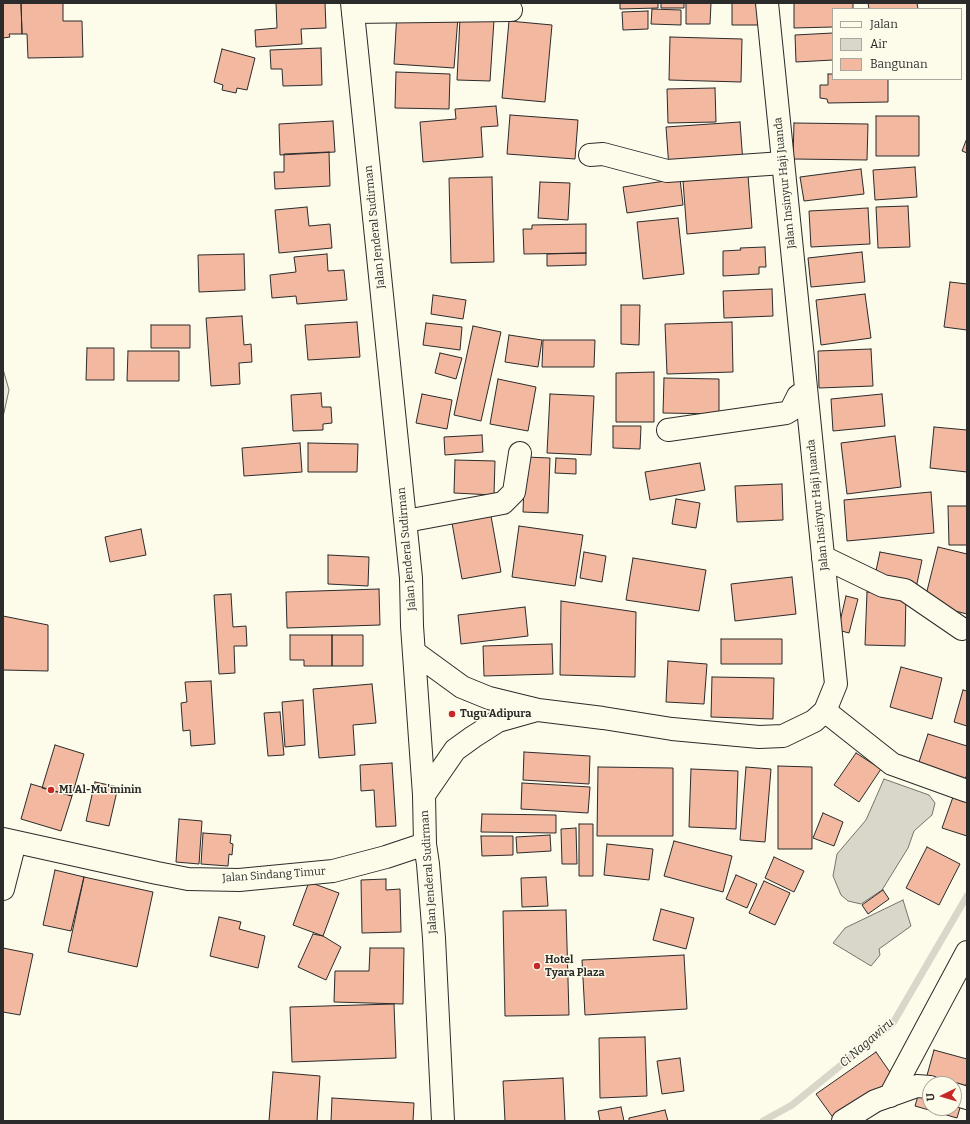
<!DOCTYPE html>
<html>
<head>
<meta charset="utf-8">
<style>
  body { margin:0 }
  #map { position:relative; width:970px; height:1124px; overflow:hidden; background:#fdfbea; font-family:Bitter,serif }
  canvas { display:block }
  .frame { position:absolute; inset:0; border:4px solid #2b2b2b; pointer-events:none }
  .legend { position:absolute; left:832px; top:8px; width:130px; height:72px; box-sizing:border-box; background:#fdfbea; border:1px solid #a9a89e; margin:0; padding:5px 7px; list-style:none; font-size:12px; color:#2b2b2b }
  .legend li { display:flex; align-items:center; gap:8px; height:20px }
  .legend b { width:20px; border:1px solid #a9a89e }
  .north { position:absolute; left:922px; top:1076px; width:40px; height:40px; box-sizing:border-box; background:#fdfbea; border:1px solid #a9a89e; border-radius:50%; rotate:265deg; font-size:11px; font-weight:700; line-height:16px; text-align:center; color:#2b2b2b }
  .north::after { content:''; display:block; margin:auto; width:14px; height:18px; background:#c62828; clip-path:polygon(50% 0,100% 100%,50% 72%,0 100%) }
</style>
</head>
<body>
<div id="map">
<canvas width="970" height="1124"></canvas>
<div class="frame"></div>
<ul class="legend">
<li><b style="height:5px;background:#fdfbea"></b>Jalan</li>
<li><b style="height:11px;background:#d8d7c9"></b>Air</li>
<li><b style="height:11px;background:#f2b8a0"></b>Bangunan</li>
</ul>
<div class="north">U</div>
</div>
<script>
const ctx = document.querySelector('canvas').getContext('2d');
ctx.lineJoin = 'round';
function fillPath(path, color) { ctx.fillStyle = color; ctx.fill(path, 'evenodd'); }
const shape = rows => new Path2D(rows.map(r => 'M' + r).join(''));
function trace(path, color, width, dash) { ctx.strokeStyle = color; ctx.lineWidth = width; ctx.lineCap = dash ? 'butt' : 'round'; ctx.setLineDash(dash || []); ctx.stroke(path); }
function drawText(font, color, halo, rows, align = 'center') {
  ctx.font = font + ' Bitter,serif'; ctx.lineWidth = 3; ctx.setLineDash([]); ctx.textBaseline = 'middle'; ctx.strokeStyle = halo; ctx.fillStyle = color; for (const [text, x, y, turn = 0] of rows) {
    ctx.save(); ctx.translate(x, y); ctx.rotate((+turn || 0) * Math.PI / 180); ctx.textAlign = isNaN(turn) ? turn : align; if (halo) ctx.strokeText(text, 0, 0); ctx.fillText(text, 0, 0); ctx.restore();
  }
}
const green = shape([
  [3,369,9,390,3,417,3,369]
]);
fillPath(green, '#ecebdb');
trace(green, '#74746e', 1);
const water = shape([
  [884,779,929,795,935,803,932,815,914,831,908,848,882,890,861,904,848,901,841,895,833,876,837,854,866,820,884,779],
  [903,900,911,926,879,949,880,955,871,966,833,943,845,928,903,900]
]);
fillPath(water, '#d8d7c9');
trace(water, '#74746e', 1);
trace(shape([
  [763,1121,792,1105,893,1023,967,896]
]), '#d8d7c9', 7);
const building = shape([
  [3,3,21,3,22,34,9,34,10,37,3,38,3,3],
  [21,3,63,3,63,21,82,21,83,57,28,58,27,34,22,34,21,3],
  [276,3,325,3,326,28,301,29,302,44,256,47,255,30,277,28,276,3],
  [620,3,658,3,658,8,620,9,620,3],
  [661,3,684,3,684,8,661,8,661,3],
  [686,3,711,3,710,24,686,24,686,3],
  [732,3,763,3,763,25,732,25,732,3],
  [794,3,853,3,853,9,833,9,833,27,794,28,794,3],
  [868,3,917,3,918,9,869,9,868,3],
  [652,9,681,10,681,25,651,24,652,9],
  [648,11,648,29,623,30,622,12,648,11],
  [397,12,458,17,454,68,394,64,397,12],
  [460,18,494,20,490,81,457,80,460,18],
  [509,21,552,25,545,102,502,98,509,21],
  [833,33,833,60,796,62,795,35,833,33],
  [670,37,742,39,741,82,669,80,670,37],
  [321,48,322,85,283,86,282,69,271,69,270,50,321,48],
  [222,49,255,58,247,90,237,88,236,93,222,90,223,85,214,82,222,49],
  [396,72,450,74,449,109,395,108,396,72],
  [828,74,833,74,833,79,888,79,888,102,828,103,827,99,820,98,820,85,828,85,828,74],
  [715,88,716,122,668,123,667,89,715,88],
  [496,106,498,126,481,127,483,157,423,162,420,122,456,119,455,109,496,106],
  [510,115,578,120,575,159,507,154,510,115],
  [876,116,919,116,919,156,876,156,876,116],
  [333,121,335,152,280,155,279,124,333,121],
  [740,122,743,163,669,168,666,127,740,122],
  [794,123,868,124,867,160,793,159,794,123],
  [967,138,967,153,962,151,967,138],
  [329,152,330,186,275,189,274,172,284,172,284,154,329,152],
  [915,167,917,197,875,200,873,170,915,167],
  [861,169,864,194,804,201,800,177,861,169],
  [748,175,752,228,687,234,683,181,748,175],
  [492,177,494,262,451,263,449,178,492,177],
  [680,179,683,205,627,213,623,187,680,179],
  [540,182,570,183,568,220,538,218,540,182],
  [908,206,910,247,878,248,876,207,908,206],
  [307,207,309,226,330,224,332,248,279,253,275,210,307,207],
  [868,208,870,244,811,247,809,211,868,208],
  [678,218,684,274,643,279,637,222,678,218],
  [586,224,586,253,524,254,523,229,532,229,532,225,586,224],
  [765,247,766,267,759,267,759,274,723,276,723,251,741,250,740,248,765,247],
  [862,252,865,282,811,287,808,258,862,252],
  [586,253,586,265,547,266,547,254,586,253],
  [244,254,245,290,199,292,198,255,244,254],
  [327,254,328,271,344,270,347,300,297,304,296,296,272,298,270,275,296,272,294,257,327,254],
  [950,282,967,284,967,330,944,327,950,282],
  [772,289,773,316,724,318,723,291,772,289],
  [865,294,871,338,821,345,816,300,865,294],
  [433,295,466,300,463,319,431,314,433,295],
  [621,305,640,305,639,345,621,344,621,305],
  [242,316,244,345,251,344,252,362,239,363,240,384,211,386,206,318,242,316],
  [357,322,360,357,308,360,305,325,357,322],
  [732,322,733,372,667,374,665,324,732,322],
  [426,323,462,327,460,350,423,345,426,323],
  [151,325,190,325,190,348,151,348,151,325],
  [473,326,501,332,481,421,454,415,473,326],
  [509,335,542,340,538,367,505,362,509,335],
  [543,340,595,340,594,367,542,367,543,340],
  [87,348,114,348,114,380,86,380,87,348],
  [871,349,873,386,819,388,818,351,871,349],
  [128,351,179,351,179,381,127,381,128,351],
  [440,353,462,358,456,379,435,373,440,353],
  [654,372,654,422,616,422,616,373,654,372],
  [664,378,719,379,719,414,663,413,664,378],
  [498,379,536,387,528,431,490,424,498,379],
  [321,393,322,407,331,407,332,423,323,424,323,430,293,431,291,395,321,393],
  [422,394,452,400,447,429,416,423,422,394],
  [550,394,594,396,591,455,547,453,550,394],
  [882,394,885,426,833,431,831,399,882,394],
  [613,426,641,426,640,449,613,448,613,426],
  [934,427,967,430,967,472,930,468,934,427],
  [482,435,483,452,445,455,444,437,482,435],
  [895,436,901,487,847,494,841,443,895,436],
  [300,443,302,472,244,476,242,448,300,443],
  [308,443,358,444,357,472,308,472,308,443],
  [525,457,550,458,548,513,523,512,525,457],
  [556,458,576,459,576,474,555,473,556,458],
  [455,460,495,461,494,495,454,493,455,460],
  [700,463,705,490,650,500,645,472,700,463],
  [782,484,783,520,737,522,735,486,782,484],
  [931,492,934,533,847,541,844,500,931,492],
  [676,499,700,503,696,528,672,524,676,499],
  [948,506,967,506,967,545,949,545,948,506],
  [491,516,501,572,462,579,452,523,491,516],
  [519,526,583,535,575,586,512,577,519,526],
  [141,529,146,555,110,562,105,537,141,529],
  [938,547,967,554,967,614,924,603,938,547],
  [584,552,606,556,602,582,580,578,584,552],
  [880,552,922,560,916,588,874,580,880,552],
  [328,555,369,557,368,586,328,584,328,555],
  [633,558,706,570,699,611,626,600,633,558],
  [792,577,796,614,735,621,731,584,792,577],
  [379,589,380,625,287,628,286,592,379,589],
  [867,592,906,593,905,646,865,645,867,592],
  [231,594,233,627,246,626,247,646,234,646,235,673,219,674,214,595,231,594],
  [846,596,858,599,849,633,838,630,846,596],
  [561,601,636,612,635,677,560,675,561,601],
  [525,607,528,636,461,644,458,615,525,607],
  [3,616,48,625,48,671,3,670,3,616],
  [290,635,332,635,332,666,304,666,304,660,290,660,290,635],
  [332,635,363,635,363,666,332,666,332,635],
  [721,639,782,639,782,664,721,664,721,639],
  [552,644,553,674,484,676,483,646,552,644],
  [668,661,707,664,704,704,666,702,668,661],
  [901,667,942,678,932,719,890,707,901,667],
  [712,677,774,678,773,719,711,717,712,677],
  [211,681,215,744,191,746,190,730,183,731,181,703,187,702,185,682,211,681],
  [372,684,376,723,353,725,355,755,319,758,313,689,372,684],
  [963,690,967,691,967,726,954,722,963,690],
  [303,700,305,745,285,747,282,702,303,700],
  [280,712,284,755,268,756,264,713,280,712],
  [928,734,967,746,967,774,965,780,918,765,928,734],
  [55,745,84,754,72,796,42,788,55,745],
  [524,752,590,756,589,784,523,780,524,752],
  [856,753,881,769,859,802,834,785,856,753],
  [392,763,396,826,376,827,374,790,361,791,360,765,392,763],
  [778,766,812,767,812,849,778,849,778,766],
  [598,767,673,768,673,836,597,836,598,767],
  [746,767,771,769,765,842,740,840,746,767],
  [691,769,738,771,736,829,689,827,691,769],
  [95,782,118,787,109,826,86,821,95,782],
  [522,783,590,787,588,813,521,809,522,783],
  [31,784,72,796,61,831,21,819,31,784],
  [953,797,967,802,967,836,942,828,953,797],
  [823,813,843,822,834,846,813,838,823,813],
  [482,814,556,815,556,833,481,832,482,814],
  [179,819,202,821,199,864,176,862,179,819],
  [579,824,593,824,593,876,579,876,579,824],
  [576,828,577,864,562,864,561,829,576,828],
  [203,833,231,835,230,843,233,844,232,855,229,854,228,866,201,864,203,833],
  [550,835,551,851,517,853,516,837,550,835],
  [481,836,513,836,513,855,482,856,481,836],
  [674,841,732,856,723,892,664,876,674,841],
  [607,844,653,849,649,880,604,875,607,844],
  [927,847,960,864,939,905,906,888,927,847],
  [774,857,804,871,794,892,765,878,774,857],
  [55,870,84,877,71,931,43,925,55,870],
  [736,875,757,884,747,908,726,899,736,875],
  [84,877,153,892,137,967,68,952,84,877],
  [546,877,548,906,522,907,521,878,546,877],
  [386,879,386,890,400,889,401,932,362,933,361,880,386,879],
  [764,881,790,893,775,925,749,913,764,881],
  [309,882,339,893,323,936,293,925,309,882],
  [883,890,889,899,868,914,862,905,883,890],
  [661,909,694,918,686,949,653,940,661,909],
  [566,910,569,1015,505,1016,503,911,566,910],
  [219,917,241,922,239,929,265,936,258,968,210,956,219,917],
  [313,934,323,936,341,947,326,980,298,967,313,934],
  [3,948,33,954,20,1015,3,1012,3,948],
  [370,948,404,948,403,1004,334,1002,335,971,369,971,370,948],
  [684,955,687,1009,585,1015,582,960,684,955],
  [394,1004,396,1058,292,1062,290,1007,394,1004],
  [645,1037,647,1096,600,1098,599,1038,645,1037],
  [934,1050,967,1059,967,1081,965,1089,954,1084,945,1084,926,1079,934,1050],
  [876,1052,894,1078,834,1119,816,1094,876,1052],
  [680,1058,684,1091,662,1094,657,1061,680,1058],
  [273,1072,320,1076,317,1121,269,1121,273,1072],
  [563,1078,565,1121,505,1121,503,1081,563,1078],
  [920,1089,930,1092,930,1108,954,1108,954,1099,962,1101,957,1118,915,1106,920,1089],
  [332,1098,414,1103,413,1121,331,1121,332,1098],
  [621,1107,624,1121,600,1121,598,1111,621,1107],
  [665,1110,668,1121,629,1121,629,1118,665,1110]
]);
fillPath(building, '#f2b8a0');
trace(building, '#2b2b2b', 1);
const minor = shape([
  [353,12,511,10],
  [590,155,603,154,667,171,783,163],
  [668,430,786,413,791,410,798,396,806,391],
  [406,521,503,503,514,492,520,453],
  [823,557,883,586,905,590,962,629],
  [825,711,892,764,967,791],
  [3,839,157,873,188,879,239,880,333,871,386,857,425,844],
  [3,889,15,842],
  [954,1094,967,1098],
  [890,1096,967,952],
  [843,1121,875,1101,917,1086,930,1087]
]);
const highway = shape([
  [352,3,411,578,412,626,424,795,425,844,428,864,434,938,443,1121],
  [414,652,462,687,489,698,538,710,603,718,672,729,759,737,783,736,814,721,825,711,836,684,767,3],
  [424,795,455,750,473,737,498,721,537,710]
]);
trace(minor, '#2b2b2b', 24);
trace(highway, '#2b2b2b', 24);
trace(minor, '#fdfbea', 22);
trace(highway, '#fdfbea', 22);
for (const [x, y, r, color] of [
  [452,714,4,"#c62828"],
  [51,790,4,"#c62828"],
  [537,966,4,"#c62828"]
]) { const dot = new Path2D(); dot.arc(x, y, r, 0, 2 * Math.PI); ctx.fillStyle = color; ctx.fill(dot); trace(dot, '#fdfbea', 1.5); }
drawText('11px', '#2b2b2b', '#fdfbea', [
  ["Jalan Insinyur Haji Juanda",785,183,-96],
  ["Jalan Jenderal Sudirman",375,227,-96],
  ["Jalan Insinyur Haji Juanda",818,505,-96],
  ["Jalan Jenderal Sudirman",407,549,-95],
  ["Jalan Jenderal Sudirman",429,872,-94],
  ["Jalan Sindang Timur",274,875,-4]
]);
drawText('bold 11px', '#2b2b2b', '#fdfbea', [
  ["Tugu Adipura",460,714],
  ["MI Al-Mu'minin",59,790],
  ["Hotel",545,960],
  ["Tyara Plaza",545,973]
], 'left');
drawText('italic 12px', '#2b2b2b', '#fdfbea', [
  ["Ci Nagawiru",867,1043,-41]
]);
</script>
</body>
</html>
